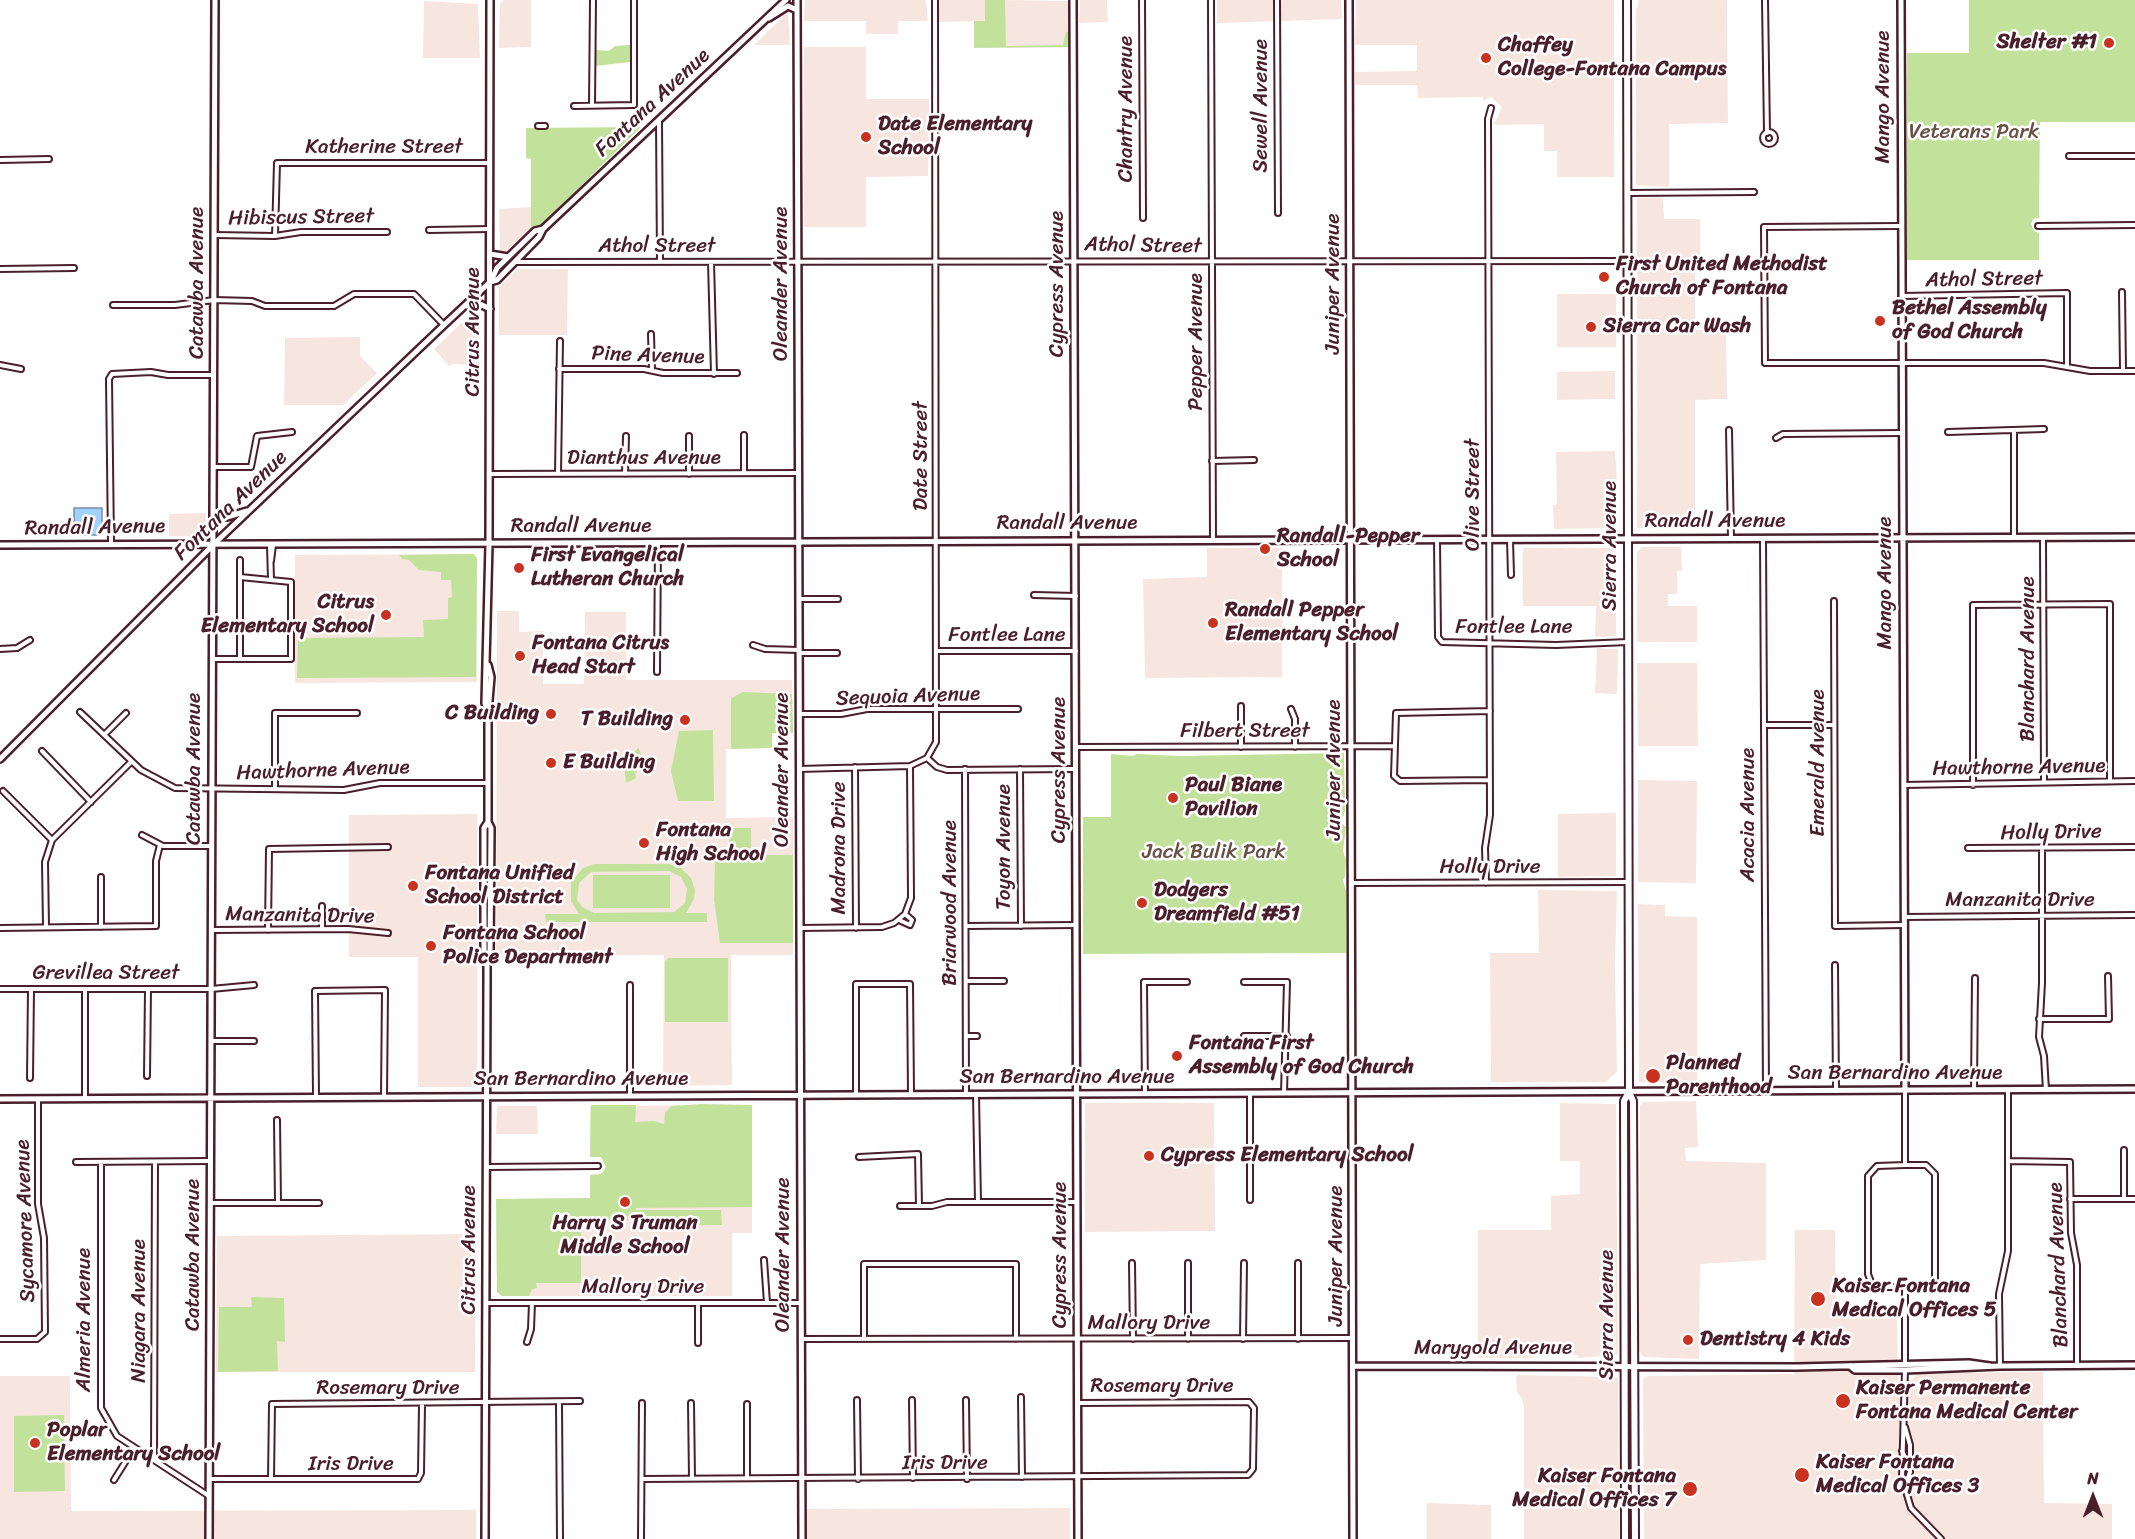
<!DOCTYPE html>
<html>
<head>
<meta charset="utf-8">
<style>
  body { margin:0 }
  #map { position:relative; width:2135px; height:1539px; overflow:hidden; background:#fff; font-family:Sriracha,sans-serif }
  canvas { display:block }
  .north { position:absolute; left:2063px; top:1467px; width:60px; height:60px; -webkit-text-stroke:4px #fff; paint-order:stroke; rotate:0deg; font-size:16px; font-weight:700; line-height:24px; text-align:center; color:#4a1f2b }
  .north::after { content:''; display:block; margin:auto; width:21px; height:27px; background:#4a1f2b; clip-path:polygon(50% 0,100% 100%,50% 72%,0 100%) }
</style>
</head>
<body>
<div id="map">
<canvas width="2135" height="1539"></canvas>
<div class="north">N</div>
</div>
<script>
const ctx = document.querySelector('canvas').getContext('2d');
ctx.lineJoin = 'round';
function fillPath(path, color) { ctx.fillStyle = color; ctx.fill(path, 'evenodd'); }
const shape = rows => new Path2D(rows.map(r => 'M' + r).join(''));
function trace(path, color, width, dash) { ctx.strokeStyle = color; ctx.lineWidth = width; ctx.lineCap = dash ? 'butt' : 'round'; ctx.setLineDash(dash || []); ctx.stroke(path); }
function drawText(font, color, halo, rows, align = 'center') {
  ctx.font = font + ' Sriracha,sans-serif'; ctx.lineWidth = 5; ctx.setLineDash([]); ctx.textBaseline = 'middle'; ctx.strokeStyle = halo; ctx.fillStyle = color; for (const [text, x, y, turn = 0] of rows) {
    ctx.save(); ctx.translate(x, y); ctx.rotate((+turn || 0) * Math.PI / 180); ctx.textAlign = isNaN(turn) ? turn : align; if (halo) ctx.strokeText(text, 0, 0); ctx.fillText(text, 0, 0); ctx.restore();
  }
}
fillPath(shape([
  [503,0,531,0,531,47,499,48,500,4],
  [805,0,926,0,928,21,898,21,898,34,866,34,866,21,804,21],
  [939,0,985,0,985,21,939,22],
  [1004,0,1069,1,1069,47,1004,48],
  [1080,0,1107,0,1108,22,1079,23],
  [1217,0,1341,0,1342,19,1217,23],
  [1356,0,1614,0,1614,177,1557,177,1557,151,1544,151,1544,124,1494,125,1502,107,1491,97,1483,101,1483,97,1418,98,1417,85,1355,85,1355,72,1417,71,1417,45,1355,45],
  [1639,0,1727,0,1728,123,1669,124,1669,187,1636,185,1636,10],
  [424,1,478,4,480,58,423,58],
  [788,12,790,45,754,45],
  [804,47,866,47,866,99,929,99,928,176,866,177,866,227,804,227],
  [1637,198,1663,198,1664,219,1700,219,1700,261,1695,261,1695,330,1726,330,1727,399,1695,400,1695,529,1637,528],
  [531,207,531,229,504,253,500,252,499,209],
  [518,269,568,269,567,335,499,335,499,287],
  [1557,294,1616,294,1616,347,1557,347],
  [474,311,480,315,479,365,452,364,450,367,434,349],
  [360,337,360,356,377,373,343,405,284,405,285,338],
  [1615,371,1615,399,1557,400,1557,372],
  [1615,451,1617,484,1614,528,1554,529,1553,505,1557,504,1556,452],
  [206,513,204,536,169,536,169,514],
  [1642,547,1681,547,1682,571,1677,571,1677,594,1668,594,1668,606,1697,606,1697,642,1637,642,1637,552],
  [1207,548,1282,548,1282,677,1145,678,1143,579,1207,577],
  [1523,548,1612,548,1616,552,1616,636,1595,637,1596,606,1523,606],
  [474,554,477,558,477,682,295,683,295,555],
  [497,611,519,611,519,632,543,631,543,684,584,684,585,612,626,612,626,680,792,680,793,733,772,733,772,748,726,749,726,818,793,817,793,955,731,955,732,1085,663,1086,664,955,501,956,496,953],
  [1597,648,1618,649,1617,694,1595,693],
  [1637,663,1697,663,1698,746,1638,746],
  [1638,780,1697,781,1696,883,1638,882],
  [1616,813,1616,876,1558,877,1558,814],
  [477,814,477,1087,418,1087,418,957,349,957,349,815],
  [1538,890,1617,891,1615,967,1617,1072,1606,1082,1491,1082,1490,953,1539,953],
  [1638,904,1665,905,1665,916,1697,917,1697,1082,1639,1082],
  [1696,1101,1698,1147,1685,1148,1686,1161,1766,1163,1766,1260,1700,1264,1699,1359,1644,1357,1639,1351,1640,1105,1643,1102],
  [1085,1103,1214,1103,1215,1231,1085,1232],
  [1560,1103,1616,1104,1618,1355,1578,1358,1578,1355,1535,1355,1534,1358,1478,1358,1478,1230,1551,1230,1551,1196,1580,1194,1580,1161,1560,1161],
  [752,1105,752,1233,732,1233,732,1296,502,1296,497,1292,496,1199,590,1198,590,1175,601,1174,605,1170,606,1163,601,1157,590,1157,590,1106],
  [497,1106,537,1106,538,1134,496,1134],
  [1795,1230,1835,1230,1836,1318,1897,1319,1898,1381,1912,1380,1918,1373,2043,1372,2044,1503,2112,1504,2112,1539,1644,1539,1643,1379,1648,1376,1794,1374],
  [476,1234,475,1372,216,1372,217,1236],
  [1519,1375,1618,1377,1619,1539,1524,1539,1524,1408,1522,1399,1517,1392,1516,1376],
  [0,1376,70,1376,71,1511,476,1510,476,1539,0,1539],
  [1427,1503,1491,1505,1491,1539,1427,1539],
  [1070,1508,1070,1539,807,1539,807,1509]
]), '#f7e6e0');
fillPath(shape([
  [985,0,1005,0,1006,46,1063,45,1066,32,1069,32,1069,47,974,48,974,21,985,21],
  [1969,0,2135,0,2135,122,2040,122,2039,218,2033,219,2031,224,2034,231,2039,233,2039,260,1907,260,1907,53,1969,53],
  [631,45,630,62,596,66,596,50,609,51,615,46],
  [641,127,537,229,531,231,531,159,526,158,526,128],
  [474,554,477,558,476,677,297,678,298,638,424,637,423,620,448,619,448,598,452,597,451,580,441,580,441,572,419,570,409,560,402,559,399,555],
  [743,692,792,694,793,733,772,733,772,748,731,749,731,698],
  [713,730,714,801,678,801,671,771,679,731],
  [639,748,643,762,635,774,636,778,626,783,624,764,629,755],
  [1344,753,1345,811,1341,823,1346,827,1343,851,1346,860,1345,877,1343,880,1346,891,1346,953,1083,954,1083,817,1111,817,1111,754,1133,756,1137,754,1180,756],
  [729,828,751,828,751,855,793,855,793,943,720,943,714,900,715,860,720,855,729,854],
  [594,864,669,864,681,868,691,878,695,890,694,899,686,913,707,913,707,922,546,922,545,914,579,914,571,901,571,882,583,868],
  [669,871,681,877,687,889,685,903,674,912,594,913,582,907,577,900,579,883,591,872],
  [593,875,670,875,670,908,593,908],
  [669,958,728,958,728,1022,665,1022,665,961],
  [701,1104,752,1105,752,1207,636,1208,636,1210,721,1210,722,1225,637,1226,636,1213,633,1220,587,1220,581,1227,581,1283,536,1283,537,1288,532,1289,529,1296,502,1296,497,1292,496,1199,590,1198,590,1175,601,1174,606,1167,601,1157,590,1157,591,1105,636,1105,635,1122,654,1121,664,1124,665,1113,671,1106],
  [251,1297,284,1298,285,1342,277,1341,278,1371,218,1372,219,1307,252,1307],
  [64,1415,65,1491,14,1492,14,1416]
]), '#c2e29b');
const water = shape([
  [74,508,102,508,102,531,100,535,74,535,74,508]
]);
fillPath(water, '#9fd2fd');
trace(water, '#7d8aa9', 1.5);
const street = shape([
  [1142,0,1143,218],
  [1211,0,1213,540],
  [1277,0,1278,213],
  [1765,0,1767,133],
  [592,105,593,0],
  [574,106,634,105,634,0],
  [659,121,660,262],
  [538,126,545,126],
  '1763 138a6 6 0 1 1 12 0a6 6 0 1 1-12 0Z',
  [2069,156,2135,156],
  [0,160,49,159],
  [1628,193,1754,192],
  [1901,226,1764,227,1765,363,2044,363,2090,371,2135,371],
  [2038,226,2135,225],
  [429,230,490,229],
  [214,235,275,236,301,232,387,232],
  [275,236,277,163,490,163],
  [515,262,1627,261],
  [711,262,714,374],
  [0,269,74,268],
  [2122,292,2123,371],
  [1902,296,2067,293,2067,367],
  [113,305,175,305,214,300,252,301,265,306,334,306,354,294,414,294,444,325],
  [651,334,652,370],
  [0,365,21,369],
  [559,369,644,369,663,373,737,373],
  [1729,430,1731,538],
  [1948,432,2044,429],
  [1776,438,1783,434,1902,433],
  [1212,461,1254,460],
  [214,467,251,467,257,436,292,432],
  [744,473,744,435],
  [489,474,799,473],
  [558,474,560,341],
  [625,474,626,436],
  [689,474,689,436],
  [2014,537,2014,430],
  [2043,537,2044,782],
  [1763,538,1766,1091],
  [1437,540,1438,637,1442,642,1556,645,1628,642],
  [1510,540,1511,575],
  [111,543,109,379,112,374,151,372,168,375,213,375],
  [270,546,271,579],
  [271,561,273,545],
  [1034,595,1076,596],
  [799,599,838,599],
  [1834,601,1835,926,1904,925],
  [753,645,765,649,799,650],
  [0,649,17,648,30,640],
  [937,651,1076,651],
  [799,653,837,653],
  [213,659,291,659,291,582,240,577],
  [240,659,240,560],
  [657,672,658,543],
  [1291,709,1295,719,1295,747],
  [1490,711,1396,713,1394,776,1400,781,1490,780],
  [80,712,141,770,175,788,344,790,380,783,487,783],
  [800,714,841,714,867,709,1018,709],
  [1764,725,1834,725],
  [104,735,126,713],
  [1076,747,1394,746],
  [1241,747,1241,706],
  [42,751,91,802],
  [927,758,937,767,947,770,1076,769],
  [855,767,856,928],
  [799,769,910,766,927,758,936,742,935,0],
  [965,769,966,1095],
  [1020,769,1021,926],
  [1904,785,2135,781],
  [1973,785,1973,605,2110,604,2110,781],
  [275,789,275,713,357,713],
  [3,791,52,840],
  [142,835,163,846,211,846],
  [2042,847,2042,983,2039,1037,2044,1056,2046,1090],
  [1968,848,2135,847],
  [1352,883,1629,882],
  [1486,883,1485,848,1490,815,1488,119,1491,108],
  [1904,917,2135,915],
  [899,920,910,925,912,920,905,914],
  [966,926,1076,925],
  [46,927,45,862,52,840,131,762],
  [101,927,101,877],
  [0,928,156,926,156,861,160,845],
  [800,928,882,927,894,923,905,914,911,898,910,766],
  [322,929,322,906],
  [212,930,348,929,388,933],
  [268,930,269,849,388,847],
  [1835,965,1836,1091],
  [966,981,1004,981],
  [1244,982,1287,982,1284,1093],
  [0,989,211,989,254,985],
  [2039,1019,2109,1019,2108,976],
  [966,1036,977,1036],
  [1244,1036,1287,1036],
  [211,1041,254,1041],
  [147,1076,148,989],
  [30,1078,31,989],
  [1974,1090,1975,978],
  [1905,1091,1905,1165],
  [1250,1093,1250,1200],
  [1145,1094,1144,982,1187,982],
  [856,1095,856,984,910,984,911,1094],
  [976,1095,978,1202],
  [630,1096,630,985],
  [316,1097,315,991,385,990,384,1097],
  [85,1099,85,989],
  [277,1120,278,1203],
  [2124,1150,2124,1199],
  [859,1157,918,1154,919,1206],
  [2009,1161,2070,1162,2071,1233,2077,1265,2077,1366],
  [76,1162,210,1161],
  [101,1162,101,1408,117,1436,209,1496],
  [1905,1165,1926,1165,1935,1174,1935,1278,1931,1284,1924,1287,1877,1287,1871,1282,1868,1274,1868,1176,1877,1166,1905,1165],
  [487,1167,598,1166],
  [2070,1199,2135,1199],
  [211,1203,319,1203],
  [900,1206,932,1206,947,1202,1077,1202],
  [764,1260,767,1303],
  [1132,1263,1133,1339],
  [1188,1263,1188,1339],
  [1298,1263,1298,1339],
  [1905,1287,1905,1364],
  [486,1303,801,1303],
  [698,1303,698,1343],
  [0,1339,37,1339,45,1332,44,1238,38,1204,38,1099],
  [801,1339,1353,1338],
  [864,1339,864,1264,1016,1264,1016,1339],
  [1243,1339,1244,1263],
  [527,1342,531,1329,532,1303],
  [2000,1366,1999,1294,2008,1251,2008,1090],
  [1905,1370,1902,1478,1911,1508,1941,1539],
  [1021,1397,1022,1477],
  [857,1400,858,1479],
  [912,1400,913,1478],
  [966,1400,967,1479],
  [691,1403,692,1478],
  [559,1404,560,1539],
  [747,1404,747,1478],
  [1905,1427,1910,1445,1910,1472,1906,1484],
  [1902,1451,1910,1467],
  [154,1460,155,1162],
  [209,1479,418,1479,421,1473,422,1404],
  [271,1479,272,1404,580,1401],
  [642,1479,1248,1475,1253,1469,1254,1408,1249,1402,1078,1403],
  [114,1480,134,1448],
  [641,1539,642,1403]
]);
const secondary = shape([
  [797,0,802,1539],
  [1073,0,1078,1539],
  [1349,0,1353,1539],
  [1901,0,1905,1091],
  [769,18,788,6,797,10],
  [490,254,508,257],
  [492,279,497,268,535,231,543,229],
  [466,306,480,304,490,309],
  [214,511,227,517,247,511],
  [0,545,2135,537],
  [488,665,491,677,488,713],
  [0,759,214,544,444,325,490,282,497,280,539,237,543,229,786,0],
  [487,960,490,957,491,828,488,822,488,714,485,703,489,544,490,0],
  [0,1099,2135,1089],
  [1353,1366,1797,1367,1969,1363,1990,1366],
  [1850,1366,1855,1370,1905,1370,2000,1366,2135,1365],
  [209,1539,215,0],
  [485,1539,487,980,487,960,484,957,484,828,488,822]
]);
const primary = shape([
  [1627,0,1629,1092,1633,1101,1635,1539],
  [1625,1539,1624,1101,1629,1092]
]);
trace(street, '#4a1f2b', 8);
trace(secondary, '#4a1f2b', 10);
trace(primary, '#4a1f2b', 10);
trace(street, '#fff', 4);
trace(secondary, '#fff', 5);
trace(primary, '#fff', 6);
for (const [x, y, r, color] of [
  [2109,43,6,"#c8321e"],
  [1486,58,6,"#c8321e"],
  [866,137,6,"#c8321e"],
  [1604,277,6,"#c8321e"],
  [1880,321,6,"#c8321e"],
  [1591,327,6,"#c8321e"],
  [1265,549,6,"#c8321e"],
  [519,568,6,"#c8321e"],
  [386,615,6,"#c8321e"],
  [1213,623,6,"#c8321e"],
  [520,656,6,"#c8321e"],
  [551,714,6,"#c8321e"],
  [685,720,6,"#c8321e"],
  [551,763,6,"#c8321e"],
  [1173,798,6,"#c8321e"],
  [644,843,6,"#c8321e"],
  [413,886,6,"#c8321e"],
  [1142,903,6,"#c8321e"],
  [431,946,6,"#c8321e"],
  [1177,1056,6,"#c8321e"],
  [1653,1076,8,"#c8321e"],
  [1149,1156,6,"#c8321e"],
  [625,1202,6,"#c8321e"],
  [1818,1299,8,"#c8321e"],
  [1688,1340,6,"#c8321e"],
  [1843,1401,8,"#c8321e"],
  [35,1443,6,"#c8321e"],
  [1802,1475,8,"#c8321e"],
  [1690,1489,8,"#c8321e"]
]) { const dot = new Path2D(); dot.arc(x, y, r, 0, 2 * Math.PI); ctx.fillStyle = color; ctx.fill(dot); trace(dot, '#fff', 2); }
drawText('bold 21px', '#4a1f2b', '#fff', [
  ["Shelter #1",2097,43,"right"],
  ["Chaffey",1498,46],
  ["College-Fontana Campus",1498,70],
  ["Date Elementary",878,125],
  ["School",878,149],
  ["First United Methodist",1616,265],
  ["Church of Fontana",1616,289],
  ["Bethel Assembly",1892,309],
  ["of God Church",1892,333],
  ["Sierra Car Wash",1603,327],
  ["Randall-Pepper",1277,537],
  ["School",1277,561],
  ["First Evangelical",531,556],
  ["Lutheran Church",531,580],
  ["Citrus",374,603,"right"],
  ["Elementary School",374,627,"right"],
  ["Randall Pepper",1225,611],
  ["Elementary School",1225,635],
  ["Fontana Citrus",532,644],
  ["Head Start",532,668],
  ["C Building",539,714,"right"],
  ["T Building",673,720,"right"],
  ["E Building",563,763],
  ["Paul Biane",1185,786],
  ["Pavilion",1185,810],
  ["Fontana",656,831],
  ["High School",656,855],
  ["Fontana Unified",425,874],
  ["School District",425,898],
  ["Dodgers",1154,891],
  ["Dreamfield #51",1154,915],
  ["Fontana School",443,934],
  ["Police Department",443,958],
  ["Fontana First",1189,1044],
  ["Assembly of God Church",1189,1068],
  ["Planned",1666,1064],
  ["Parenthood",1666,1088],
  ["Cypress Elementary School",1161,1156],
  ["Harry S Truman",625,1224,"center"],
  ["Middle School",625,1248,"center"],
  ["Kaiser Fontana",1832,1287],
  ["Medical Offices 5",1832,1311],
  ["Dentistry 4 Kids",1700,1340],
  ["Kaiser Permanente",1856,1389],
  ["Fontana Medical Center",1856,1413],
  ["Poplar",47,1431],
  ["Elementary School",47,1455],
  ["Kaiser Fontana",1816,1463],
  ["Medical Offices 3",1816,1487],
  ["Kaiser Fontana",1676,1477,"right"],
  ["Medical Offices 7",1676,1501,"right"]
], 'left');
drawText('21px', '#4a1f2b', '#fff', [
  ["Mango Avenue",1884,97,-90],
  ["Fontana Avenue",653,103,-43],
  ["Sewell Avenue",1262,106,-90],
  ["Chantry Avenue",1127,109,-90],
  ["Katherine Street",384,148],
  ["Hibiscus Street",301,218,-1],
  ["Athol Street",1143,246,1],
  ["Athol Street",657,247],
  ["Athol Street",1984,280,-1],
  ["Catawba Avenue",198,283,-90],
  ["Oleander Avenue",782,284,-90],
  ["Cypress Avenue",1058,284,-90],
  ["Juniper Avenue",1334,284,-90],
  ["Citrus Avenue",474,332,-90],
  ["Pepper Avenue",1197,342,-90],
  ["Pine Avenue",648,356,2],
  ["Date Street",922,456,-90],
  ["Dianthus Avenue",644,459],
  ["Olive Street",1474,495,-90],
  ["Fontana Avenue",231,506,-44],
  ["Randall Avenue",1715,522],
  ["Randall Avenue",1067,524],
  ["Randall Avenue",581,527],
  ["Randall Avenue",95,528,-1],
  ["Sierra Avenue",1611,546,-90],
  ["Mango Avenue",1886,583,-90],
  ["Fontlee Lane",1514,628],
  ["Fontlee Lane",1007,636],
  ["Blanchard Avenue",2029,659,-90],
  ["Sequoia Avenue",908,697,-2],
  ["Filbert Street",1245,732],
  ["Emerald Avenue",1819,763,-90],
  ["Hawthorne Avenue",2019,768,-1],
  ["Catawba Avenue",195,769,-90],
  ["Oleander Avenue",783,770,-90],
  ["Cypress Avenue",1060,770,-90],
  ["Juniper Avenue",1335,770,-90],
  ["Hawthorne Avenue",323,771,-2],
  ["Acacia Avenue",1749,815,-90],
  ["Holly Drive",2051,833,-1],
  ["Toyon Avenue",1005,847,-90],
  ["Madrona Drive",840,848,-90],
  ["Holly Drive",1490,868],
  ["Manzanita Drive",2020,901],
  ["Briarwood Avenue",951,903,-90],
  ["Manzanita Drive",300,916,1],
  ["Grevillea Street",106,974],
  ["San Bernardino Avenue",1895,1074],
  ["San Bernardino Avenue",1067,1078],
  ["San Bernardino Avenue",581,1080],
  ["Sycamore Avenue",26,1221,-92],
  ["Citrus Avenue",470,1250,-90],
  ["Catawba Avenue",194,1255,-90],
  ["Oleander Avenue",784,1255,-90],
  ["Cypress Avenue",1061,1255,-90],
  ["Juniper Avenue",1337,1256,-90],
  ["Blanchard Avenue",2059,1265,-92],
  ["Mallory Drive",643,1288],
  ["Niagara Avenue",140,1311,-90],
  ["Sierra Avenue",1608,1315,-90],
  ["Almeria Avenue",85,1320,-90],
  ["Mallory Drive",1149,1324],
  ["Marygold Avenue",1493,1349],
  ["Rosemary Drive",1162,1387],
  ["Rosemary Drive",388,1389],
  ["Iris Drive",945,1464],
  ["Iris Drive",351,1465]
]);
drawText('21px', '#685047', '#fff', [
  ["Veterans Park",1974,133],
  ["Jack Bulik Park",1214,853]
]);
</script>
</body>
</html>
